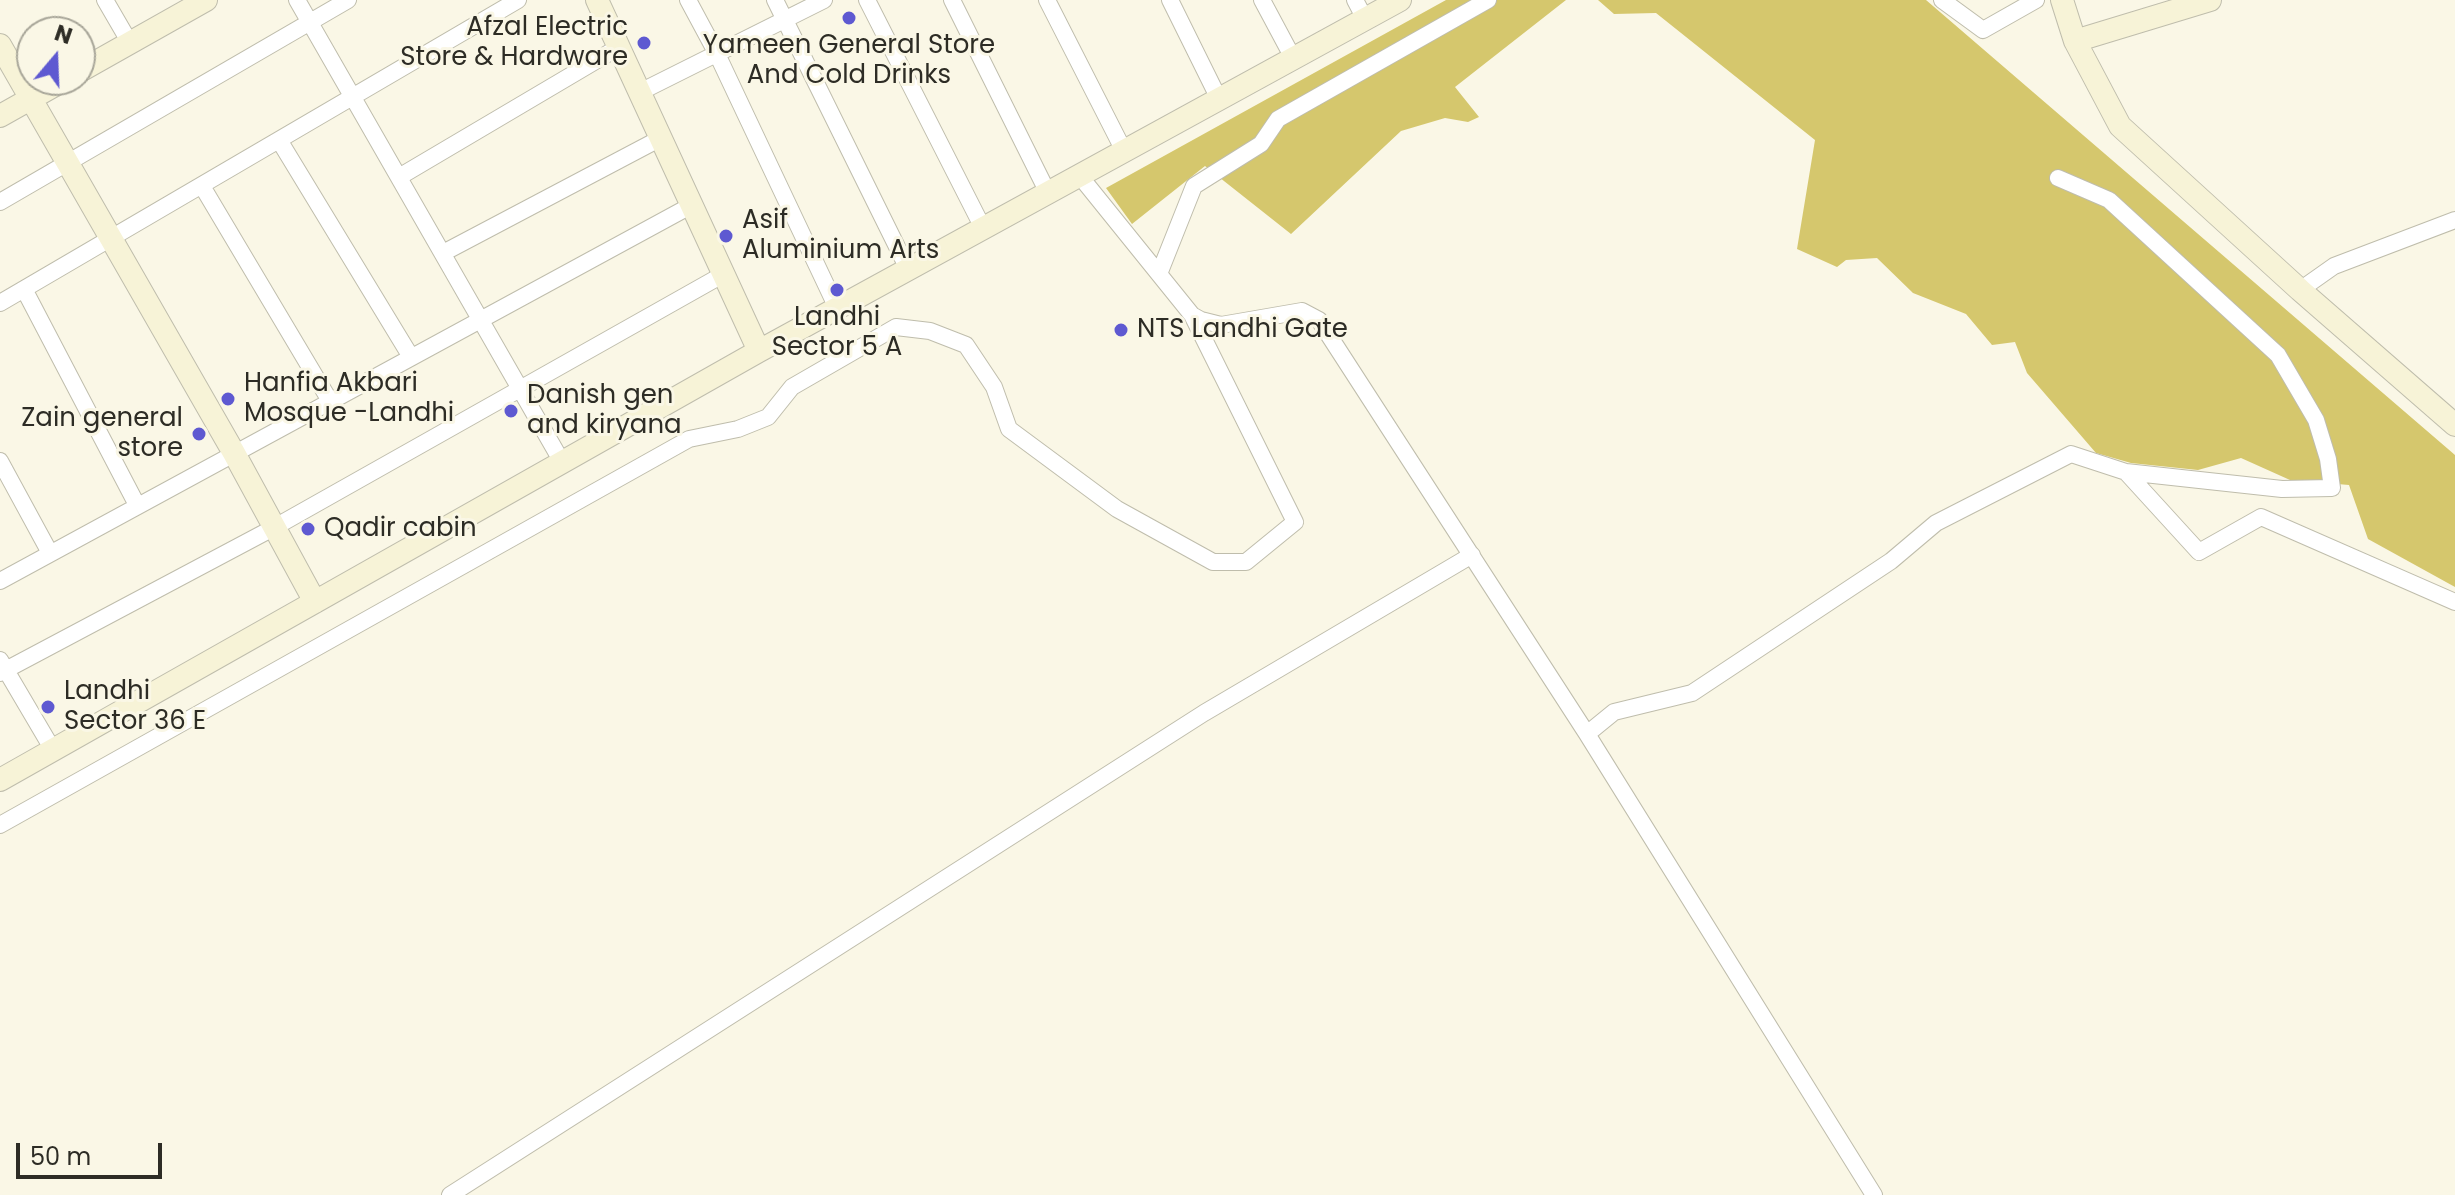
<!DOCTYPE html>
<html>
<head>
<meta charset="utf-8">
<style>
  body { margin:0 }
  #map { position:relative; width:2455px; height:1195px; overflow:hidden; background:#faf7e6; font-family:Poppins,sans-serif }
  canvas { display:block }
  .north { position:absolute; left:16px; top:16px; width:80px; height:80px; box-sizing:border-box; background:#faf7e6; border:2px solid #a8a699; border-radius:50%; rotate:19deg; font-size:22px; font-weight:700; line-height:32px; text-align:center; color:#2d2c25 }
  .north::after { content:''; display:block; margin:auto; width:28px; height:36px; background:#5e59d1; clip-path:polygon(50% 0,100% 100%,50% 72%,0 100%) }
  .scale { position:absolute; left:16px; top:1143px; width:146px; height:36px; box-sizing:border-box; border:4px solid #2d2c25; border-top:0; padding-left:10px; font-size:24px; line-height:28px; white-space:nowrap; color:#2d2c25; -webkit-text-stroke:6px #faf7e6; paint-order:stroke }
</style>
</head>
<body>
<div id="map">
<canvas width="2455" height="1195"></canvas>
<div class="north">N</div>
<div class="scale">50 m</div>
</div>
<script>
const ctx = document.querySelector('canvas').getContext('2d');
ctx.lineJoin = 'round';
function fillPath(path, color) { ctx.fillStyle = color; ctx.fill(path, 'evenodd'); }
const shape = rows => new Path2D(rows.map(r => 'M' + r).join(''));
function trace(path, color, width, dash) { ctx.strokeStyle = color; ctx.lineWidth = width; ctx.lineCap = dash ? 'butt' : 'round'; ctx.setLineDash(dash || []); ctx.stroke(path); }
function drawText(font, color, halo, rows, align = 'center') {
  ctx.font = font + ' Poppins,sans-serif'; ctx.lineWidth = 6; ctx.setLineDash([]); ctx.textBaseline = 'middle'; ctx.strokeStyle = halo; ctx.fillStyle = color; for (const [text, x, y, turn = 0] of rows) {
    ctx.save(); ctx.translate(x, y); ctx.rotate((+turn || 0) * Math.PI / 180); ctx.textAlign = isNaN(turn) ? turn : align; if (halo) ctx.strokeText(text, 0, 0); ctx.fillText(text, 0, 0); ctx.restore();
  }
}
fillPath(shape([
  [1446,0,1566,0,1455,87,1479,117,1468,122,1445,118,1401,131,1291,234,1205,166,1132,224,1106,188],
  [1598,0,1926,0,2455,455,2455,587,2368,539,2349,485,2290,480,2241,458,2198,470,2131,463,2096,453,2027,373,2015,342,1992,345,1966,314,1913,293,1877,258,1846,260,1837,267,1797,249,1815,140,1656,13,1614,14]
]), '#d5c76d');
const street = shape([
  [105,0,130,43],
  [297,0,562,462],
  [688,0,717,54,837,308],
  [775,0,908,269],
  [867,0,983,228],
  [952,0,1048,193],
  [1047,0,1124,151],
  [1170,0,1219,99],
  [1262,0,1293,58],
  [1355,0,1365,19],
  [1942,0,1983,30,2036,0],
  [640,92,824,0],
  [279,140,411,357],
  [1079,175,1192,315,1201,320,1221,325,1302,311,1319,320,1587,734,1874,1195],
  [399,177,619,47],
  [202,186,330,401],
  [0,202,348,0],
  [443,253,661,138],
  [1159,274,1194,186,1261,144,1278,119,1488,0],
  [24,289,137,505],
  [2300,290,2334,266,2455,220],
  [0,303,518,0],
  [0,461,50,553],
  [2126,472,2199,552,2261,517,2455,602],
  [0,581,692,205],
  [0,660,53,750],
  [0,673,275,527,724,274],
  [1587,734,1614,712,1692,693,1891,561,1936,523,2071,454,2126,472,2282,489,2332,488,2328,459,2316,420,2278,355,2109,200,2058,178],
  [0,825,689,439,738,429,768,417,792,387,896,327,930,331,966,345,994,387,1009,429,1117,509,1213,562,1246,562,1295,522,1192,315],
  [450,1195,1204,713,1472,555]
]);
const secondary = shape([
  [597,0,759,351],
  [2062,0,2075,41,2120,126,2300,290,2455,425],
  [2075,41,2210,0],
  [0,45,234,453,315,602],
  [80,71,206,0],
  [0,116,64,80],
  [0,780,759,351,1400,0]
]);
trace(street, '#bfbdac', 18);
trace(secondary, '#bfbdac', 24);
trace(street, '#fff', 16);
trace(secondary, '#f7f3d7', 22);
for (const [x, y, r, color] of [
  [849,18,8,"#5e59d1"],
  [644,43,8,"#5e59d1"],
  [726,236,8,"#5e59d1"],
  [837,290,8,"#5e59d1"],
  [1121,330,8,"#5e59d1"],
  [228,399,8,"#5e59d1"],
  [511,411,8,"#5e59d1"],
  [199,434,8,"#5e59d1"],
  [308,529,8,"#5e59d1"],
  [48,707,8,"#5e59d1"]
]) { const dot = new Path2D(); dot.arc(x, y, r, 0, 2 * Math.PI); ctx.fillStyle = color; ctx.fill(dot); trace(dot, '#faf7e6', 3); }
drawText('26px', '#2d2c25', '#faf7e6', [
  ["Afzal Electric",628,28,"right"],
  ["Store & Hardware",628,58,"right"],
  ["Yameen General Store",849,46,"center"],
  ["And Cold Drinks",849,76,"center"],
  ["Asif",742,221],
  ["Aluminium Arts",742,251],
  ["Landhi",837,318,"center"],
  ["Sector 5 A",837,348,"center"],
  ["NTS Landhi Gate",1137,330],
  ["Hanfia Akbari",244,384],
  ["Mosque -Landhi",244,414],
  ["Danish gen",527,396],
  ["and kiryana",527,426],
  ["Zain general",183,419,"right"],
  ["store",183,449,"right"],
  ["Qadir cabin",324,529],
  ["Landhi",64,692],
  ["Sector 36 E",64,722]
], 'left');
</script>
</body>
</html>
